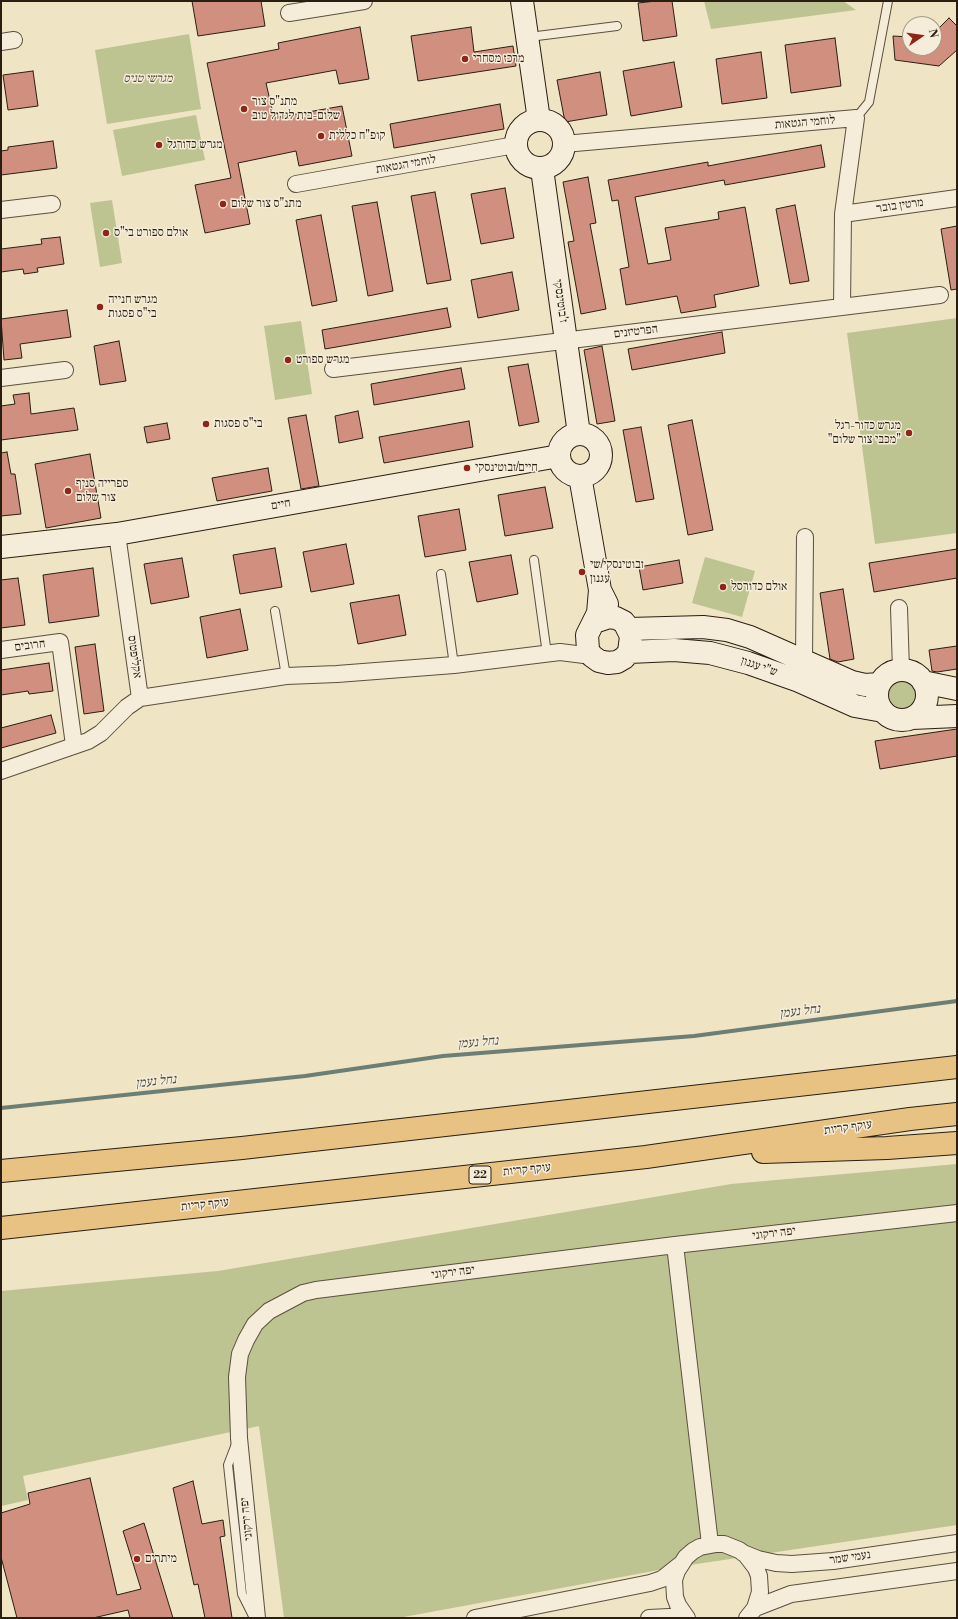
<!DOCTYPE html>
<html>
<head>
<meta charset="utf-8">
<style>
  body { margin:0 }
  #map { position:relative; width:958px; height:1619px; overflow:hidden; background:#efe4c4; font-family:"Libre Bodoni",serif }
  canvas { display:block }
  .frame { position:absolute; inset:0; border:2px solid #2a1e13; pointer-events:none }
  .north { position:absolute; left:902px; top:16px; width:40px; height:40px; box-sizing:border-box; background:#f5edd9; border:1px solid #a49a8a; border-radius:50%; rotate:77deg; font-size:11px; font-weight:700; line-height:16px; text-align:center; color:#2a1e13 }
  .north::after { content:''; display:block; margin:auto; width:14px; height:18px; background:#8f2418; clip-path:polygon(50% 0,100% 100%,50% 72%,0 100%) }
</style>
</head>
<body>
<div id="map">
<canvas width="958" height="1619"></canvas>
<div class="frame"></div>
<div class="north">N</div>
</div>
<script>
const ctx = document.querySelector('canvas').getContext('2d');
ctx.lineJoin = 'round';
function fillPath(path, color) { ctx.fillStyle = color; ctx.fill(path, 'evenodd'); }
const shape = rows => new Path2D(rows.map(r => 'M' + r).join(''));
function trace(path, color, width, dash) { ctx.strokeStyle = color; ctx.lineWidth = width; ctx.lineCap = dash ? 'butt' : 'round'; ctx.setLineDash(dash || []); ctx.stroke(path); }
function drawText(font, color, halo, rows, align = 'center') {
  ctx.font = font + ' "Libre Bodoni","Frank Ruhl Libre",serif'; ctx.lineWidth = 3; ctx.setLineDash([]); ctx.textBaseline = 'middle'; ctx.strokeStyle = halo; ctx.fillStyle = color; for (const [text, x, y, turn = 0] of rows) {
    ctx.save(); ctx.translate(x, y); ctx.rotate((+turn || 0) * Math.PI / 180); ctx.textAlign = isNaN(turn) ? turn : align; if (halo) ctx.strokeText(text, 0, 0); ctx.fillText(text, 0, 0); ctx.restore();
  }
}
fillPath(shape([
  [704,1,843,1,856,10,711,29],
  [189,34,201,109,107,124,95,50],
  [196,115,205,160,122,176,113,130],
  [112,200,122,263,100,267,90,203],
  [957,318,957,533,875,544,847,333],
  [301,321,312,394,275,400,264,326],
  [705,557,755,571,742,617,692,603],
  '884 694a18 18 0 1 1 36 0a18 18 0 1 1-36 0Z',
  [957,1164,957,1525,670,1568,398,1618,284,1618,259,1426,23,1476,28,1500,1,1506,1,1291,218,1271,731,1184]
]), '#bdc391');
trace(shape([
  [1,1108,305,1076,443,1056,694,1036,957,1001]
]), '#6d7e75', 4);
const building = shape([
  [192,1,261,1,265,26,198,36,192,1],
  [656,1,672,1,677,36,643,41,638,3,656,1],
  [949,18,957,26,957,50,939,66,895,60,893,36,910,37,910,48,934,48,934,33,949,18],
  [360,27,369,79,339,84,336,70,266,83,274,118,342,106,352,156,299,166,296,151,238,163,250,224,205,233,195,185,231,178,207,63,279,49,278,43,360,27],
  [471,27,474,52,513,46,516,66,418,81,411,36,471,27],
  [835,38,841,86,791,93,785,45,835,38],
  [761,52,767,98,722,104,716,59,761,52],
  [674,62,682,107,631,116,623,71,674,62],
  [33,71,38,106,8,110,3,75,33,71],
  [600,72,607,115,565,122,557,80,600,72],
  [500,104,504,129,394,148,390,124,500,104],
  [53,141,57,168,1,175,1,151,8,150,8,147,53,141],
  [821,145,825,167,725,185,724,180,635,197,648,264,671,260,665,228,719,219,718,212,745,207,759,286,714,295,716,307,681,313,677,296,626,305,620,269,629,267,618,200,612,201,608,180,708,162,708,166,821,145],
  [588,177,596,223,590,224,606,309,581,314,568,242,574,241,563,182,588,177],
  [505,188,514,238,481,244,471,194,505,188],
  [435,192,451,280,427,284,411,196,435,192],
  [377,202,393,291,368,296,352,206,377,202],
  [795,205,809,281,790,284,776,209,795,205],
  [321,215,337,301,312,306,296,220,321,215],
  [957,226,957,289,951,290,941,229,957,226],
  [60,237,64,264,37,268,38,272,24,274,23,269,1,272,1,249,42,244,41,239,60,237],
  [512,272,519,310,478,318,471,280,512,272],
  [447,308,451,327,325,349,322,330,447,308],
  [67,310,71,337,20,344,22,358,4,360,1,319,67,310],
  [722,332,725,353,632,370,628,349,722,332],
  [119,341,126,381,100,385,94,346,119,341],
  [602,346,615,421,597,424,584,350,602,346],
  [528,364,539,422,519,426,508,367,528,364],
  [461,368,465,389,374,405,371,384,461,368],
  [29,393,31,414,74,408,78,430,1,440,1,406,15,404,13,395,29,393],
  [358,411,363,438,339,443,335,416,358,411],
  [306,415,319,486,301,489,288,418,306,415],
  [692,420,713,530,688,535,668,425,692,420],
  [469,421,473,447,384,463,379,437,469,421],
  [167,423,170,439,147,443,144,427,167,423],
  [641,427,654,499,636,502,623,430,641,427],
  [7,452,11,474,15,474,21,514,1,516,1,453,7,452],
  [90,454,101,518,46,528,35,464,90,454],
  [268,468,272,491,217,501,212,478,268,468],
  [545,487,553,528,505,536,498,495,545,487],
  [459,509,466,550,425,557,418,516,459,509],
  [346,544,354,584,311,592,303,552,346,544],
  [275,548,282,587,240,594,233,555,275,548],
  [957,549,957,578,874,592,869,563,957,549],
  [511,555,518,594,477,602,469,562,511,555],
  [182,558,189,597,151,604,144,564,182,558],
  [679,560,683,583,643,590,639,567,679,560],
  [93,568,99,616,49,623,43,575,93,568],
  [18,578,25,625,1,628,1,580,18,578],
  [843,589,854,659,838,662,830,659,820,593,843,589],
  [399,595,406,635,358,644,350,603,399,595],
  [240,609,248,650,207,658,200,617,240,609],
  [95,644,104,711,84,714,75,647,95,644],
  [957,646,957,669,937,672,932,671,929,650,957,646],
  [49,663,53,691,29,694,28,691,1,695,1,670,49,663],
  [51,715,56,733,1,748,1,728,51,715],
  [957,729,957,756,880,769,875,741,957,729],
  [90,1478,117,1595,141,1589,123,1531,144,1523,173,1618,130,1618,128,1610,93,1618,17,1618,1,1557,1,1513,30,1504,28,1493,90,1478],
  [193,1481,202,1524,223,1520,225,1536,220,1537,232,1618,205,1618,198,1584,194,1585,173,1488,193,1481]
]);
fillPath(building, '#d18f7f');
trace(building, '#2a1e13', 1);
const lane = shape([
  [529,37,617,26],
  [856,118,869,102,888,1],
  [534,560,547,654],
  [441,574,454,665],
  [275,611,286,676],
  [236,1444,228,1465,242,1594,252,1614]
]);
const street = shape([
  [289,13,364,1],
  [1,42,14,40],
  [564,144,856,118,843,214,842,307],
  [296,184,515,145],
  [1,210,52,204],
  [843,214,957,198],
  [333,369,940,295],
  [1,378,65,370],
  [117,534,140,698],
  [899,608,901,670],
  [1,650,60,642,74,745],
  [804,660,805,537],
  [1,771,88,741,101,733,127,707,140,698,286,676,337,674,454,665,560,652,592,656],
  [675,1245,710,1544],
  [743,1553,758,1559,776,1563,792,1564,833,1561,957,1543],
  [755,1608,791,1594,957,1571],
  [257,1618,239,1438,237,1377,240,1354,246,1340,255,1324,269,1311,303,1293,316,1290,675,1245,957,1213],
  [475,1618,650,1583,662,1579,681,1564],
  [649,1618,669,1617,675,1618],
  [687,1618,678,1605,675,1597,674,1580,677,1571,686,1557,693,1551,700,1547,716,1544,724,1544,739,1550,746,1555,756,1568,759,1576,760,1592,755,1608,747,1618]
]);
const secondary = shape([
  [522,1,539,120],
  '516 144a24 24 0 1 1 48 0a24 24 0 1 1-48 0Z',
  [542,169,579,434],
  '559 455a21 21 0 1 1 42 0a21 21 0 1 1-42 0Z',
  [580,476,600,590,607,604],
  [1,547,117,534,559,456],
  [594,622,609,617,616,618,624,622,631,636,629,652,624,658,617,662,608,663,599,661,592,656,588,650,587,635,598,613,600,590],
  [629,629,703,627,727,630,750,637,852,682,865,685,879,684],
  [629,652,674,650,710,653,748,663,799,681,855,706,883,711],
  '877 695a25 25 0 1 1 50 0a25 25 0 1 1-50 0Z',
  [923,682,957,689],
  [912,718,957,716]
]);
const highway = shape([
  [763,1152,887,1148,957,1143],
  [1,1171,242,1148,957,1067],
  [1,1228,646,1157,910,1119,957,1114]
]);
trace(lane, '#5b503f', 10);
trace(street, '#5b503f', 18);
trace(secondary, '#2a1e13', 24);
trace(highway, '#2a1e13', 24);
trace(lane, '#f5edd9', 8);
trace(street, '#f5edd9', 16);
trace(secondary, '#f5edd9', 22);
trace(highway, '#e8c282', 22);
for (const [x, y, r, color] of [
  [465,59,4,"#8f2418"],
  [244,109,4,"#8f2418"],
  [321,136,4,"#8f2418"],
  [159,145,4,"#8f2418"],
  [223,204,4,"#8f2418"],
  [106,233,4,"#8f2418"],
  [100,307,4,"#8f2418"],
  [288,360,4,"#8f2418"],
  [206,424,4,"#8f2418"],
  [909,433,4,"#8f2418"],
  [467,468,4,"#8f2418"],
  [68,491,4,"#8f2418"],
  [582,572,4,"#8f2418"],
  [723,587,4,"#8f2418"],
  [137,1559,4,"#8f2418"]
]) { const dot = new Path2D(); dot.arc(x, y, r, 0, 2 * Math.PI); ctx.fillStyle = color; ctx.fill(dot); trace(dot, '#f5edd9', 1.5); }
for (const [x, y, w] of [
  [480,1175,22]
]) { const box = new Path2D(); box.roundRect(x - w / 2, y - 9, w, 18, 3); ctx.fillStyle = '#f5edd9'; ctx.fill(box); trace(box, '#2a1e13', 1); }
drawText('bold 11px', '#2a1e13', null, [
  ["22",480,1175]
]);
drawText('12px', '#2a1e13', '#f5edd9', [
  ["מרכז מסחרי",473,59],
  ["מתנ\"ס צור",252,102],
  ["שלום-בית לגדול טוב",252,116],
  ["קופ\"ח כללית",329,136],
  ["מגרש כדורגל",167,145],
  ["מתנ\"ס צור שלום",231,204],
  ["אולם ספורט בי\"ס",114,233],
  ["מגרש חנייה",108,300],
  ["בי\"ס פסגות",108,314],
  ["מגרש ספורט",296,360],
  ["בי\"ס פסגות",214,424],
  ["מגרש כדור-רגל",901,426,"right"],
  ["\"מכבי צור שלום\"",901,440,"right"],
  ["חיים/זבוטינסקי",475,468],
  ["ספרייה סניף",76,484],
  ["צור שלום",76,498],
  ["זבוטינסקי/שי",590,565],
  ["עגנון",590,579],
  ["אולם כדורסל",731,587],
  ["מיתרים",145,1559]
], 'left');
drawText('italic 12px', '#565039', '#f5edd9', [
  ["מגרשי טניס",148,79]
]);
drawText('12px', '#2a1e13', '#f5edd9', [
  ["לוחמי הגטאות",805,123,-5],
  ["לוחמי הגטאות",406,165,-10],
  ["מרטין בובר",900,206,-8],
  ["ז'בוטינסקי",560,301,82],
  ["הפרטיזנים",636,332,-7],
  ["חיים",281,505,-10],
  ["חרובים",30,646,-7],
  ["אקליפטוס",134,657,82],
  ["ש\"י עגנון",759,667,19],
  ["עוקף קריות",848,1128,-8],
  ["עוקף קריות",527,1170,-6],
  ["עוקף קריות",205,1205,-6],
  ["יפה ירקוני",774,1234,-7],
  ["יפה ירקוני",453,1273,-7],
  ["יפה ירקוני",247,1519,-96],
  ["נעמי שמר",850,1558,-8]
]);
drawText('italic 13px', '#4c4e44', '#f5edd9', [
  ["נחל נעמן",800,1012,-7],
  ["נחל נעמן",478,1043,-5],
  ["נחל נעמן",156,1082,-6]
]);
</script>
</body>
</html>
